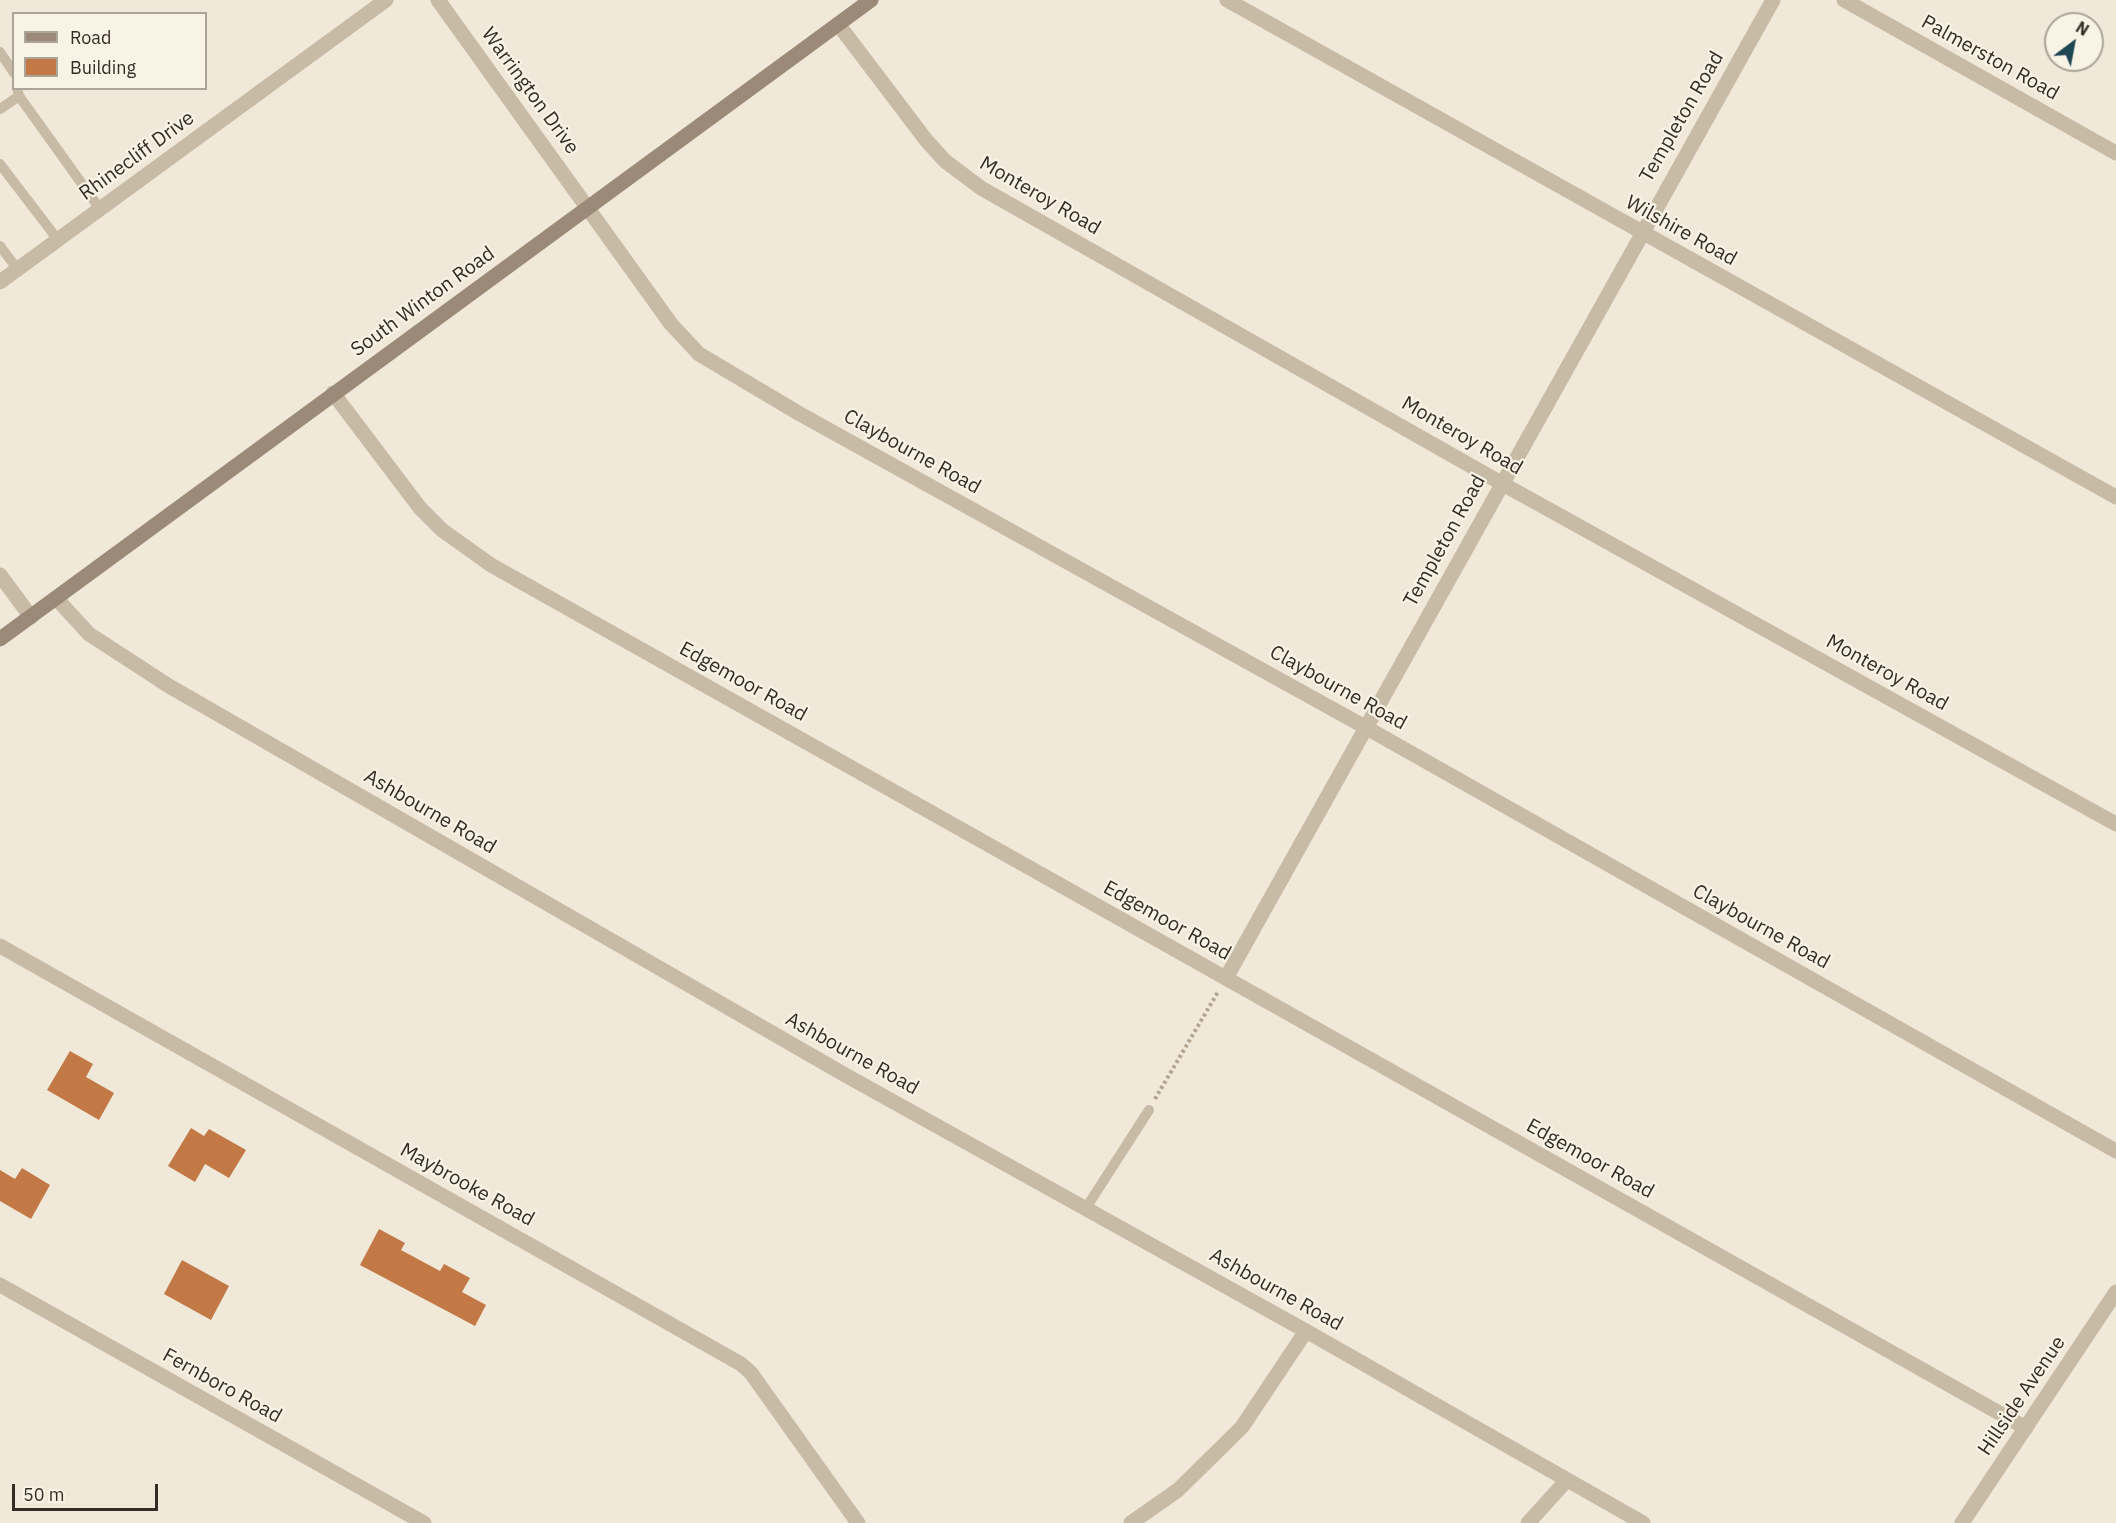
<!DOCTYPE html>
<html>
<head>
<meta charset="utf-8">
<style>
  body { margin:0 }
  #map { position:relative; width:2116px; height:1523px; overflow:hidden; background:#f0e9d9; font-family:"IBM Plex Sans",sans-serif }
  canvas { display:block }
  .legend { position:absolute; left:12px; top:12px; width:195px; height:78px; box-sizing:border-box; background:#f8f3e5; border:2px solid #aaa499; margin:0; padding:8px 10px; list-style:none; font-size:18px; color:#342d26 }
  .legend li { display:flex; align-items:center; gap:12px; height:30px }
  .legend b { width:30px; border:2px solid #aaa499 }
  .north { position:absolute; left:2044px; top:12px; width:60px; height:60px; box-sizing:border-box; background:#f8f3e5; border:2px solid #aaa499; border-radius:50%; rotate:32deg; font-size:16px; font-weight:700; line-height:24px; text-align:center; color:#342d26 }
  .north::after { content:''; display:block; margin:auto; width:21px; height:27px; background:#1e4754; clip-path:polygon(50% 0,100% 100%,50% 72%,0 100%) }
  .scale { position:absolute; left:12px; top:1484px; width:146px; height:27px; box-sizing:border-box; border:3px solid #342d26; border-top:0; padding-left:8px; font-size:18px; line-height:21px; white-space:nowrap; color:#342d26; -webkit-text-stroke:4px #f8f3e5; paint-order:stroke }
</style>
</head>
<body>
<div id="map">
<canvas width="2116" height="1523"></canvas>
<ul class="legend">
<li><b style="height:8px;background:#9b8a77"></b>Road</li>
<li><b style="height:16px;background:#c27946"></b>Building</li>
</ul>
<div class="north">N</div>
<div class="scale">50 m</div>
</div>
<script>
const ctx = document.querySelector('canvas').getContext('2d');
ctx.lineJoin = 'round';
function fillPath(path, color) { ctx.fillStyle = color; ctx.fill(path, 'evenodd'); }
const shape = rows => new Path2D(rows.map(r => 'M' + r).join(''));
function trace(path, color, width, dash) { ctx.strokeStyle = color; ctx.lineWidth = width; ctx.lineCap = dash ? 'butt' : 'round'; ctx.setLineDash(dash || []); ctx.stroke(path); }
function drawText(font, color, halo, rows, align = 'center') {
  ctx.font = font + ' "IBM Plex Sans",sans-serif'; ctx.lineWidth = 4.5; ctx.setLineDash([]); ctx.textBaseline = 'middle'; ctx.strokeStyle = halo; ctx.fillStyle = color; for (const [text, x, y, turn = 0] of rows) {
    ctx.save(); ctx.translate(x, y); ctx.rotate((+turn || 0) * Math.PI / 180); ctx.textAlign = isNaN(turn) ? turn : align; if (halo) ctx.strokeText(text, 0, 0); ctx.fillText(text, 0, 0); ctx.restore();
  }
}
fillPath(shape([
  [70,1051,93,1064,86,1077,114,1093,99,1120,47,1090],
  [191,1128,204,1136,209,1129,246,1150,229,1178,205,1164,195,1182,168,1166],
  [22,1168,50,1185,31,1219,0,1201,0,1170,15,1179],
  [379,1229,405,1243,401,1250,440,1271,444,1264,470,1278,462,1292,486,1305,475,1326,360,1265],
  [182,1260,229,1286,211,1320,164,1294]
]), '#c27946');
trace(shape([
  [1155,1099,1218,992]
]), '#b3a590', 4, [3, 3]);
trace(shape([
  [0,52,14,73],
  [17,88,19,96,100,209],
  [0,109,19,96],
  [0,164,58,240],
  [0,246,18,270],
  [1086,1208,1149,1110]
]), '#c8bba6', 10);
trace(shape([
  [438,0,671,324,699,354,800,414,1365,727,2116,1151],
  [1227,0,2116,497],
  [1844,0,2116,153],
  [838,24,926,140,945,161,981,188,1501,483,2116,824],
  [0,282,386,0],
  [333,393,420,508,442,530,491,565,2026,1428],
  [0,575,31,617],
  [56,598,89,634,169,686,847,1076,1306,1331,1643,1523],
  [0,946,741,1364,751,1373,858,1523],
  [1226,978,1773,0],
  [0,1285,424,1523],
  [1131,1523,1178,1490,1242,1427,1306,1331],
  [1528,1523,1567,1480],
  [1962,1523,2116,1292]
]), '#c8bba6', 15);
trace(shape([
  [0,639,871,0]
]), '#9b8a77', 15);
drawText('20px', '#342d26', '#f8f3e5', [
  ["Palmerston Road",1990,58,29],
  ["Warrington Drive",530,91,54],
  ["Templeton Road",1682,117,-60],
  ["Rhinecliff Drive",137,156,-36],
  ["Monteroy Road",1040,196,30],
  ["Wilshire Road",1681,231,29],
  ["South Winton Road",423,302,-36],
  ["Monteroy Road",1462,436,30],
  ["Claybourne Road",912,452,29],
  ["Templeton Road",1445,541,-61],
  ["Monteroy Road",1887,673,29],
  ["Edgemoor Road",743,682,29],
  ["Claybourne Road",1338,688,29],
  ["Ashbourne Road",430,812,30],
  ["Edgemoor Road",1167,921,29],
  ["Claybourne Road",1761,927,29],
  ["Ashbourne Road",852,1054,29],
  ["Edgemoor Road",1590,1159,29],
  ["Maybrooke Road",467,1185,29],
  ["Ashbourne Road",1276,1290,29],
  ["Fernboro Road",222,1386,29],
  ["Hillside Avenue",2022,1396,-56]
]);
</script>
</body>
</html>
